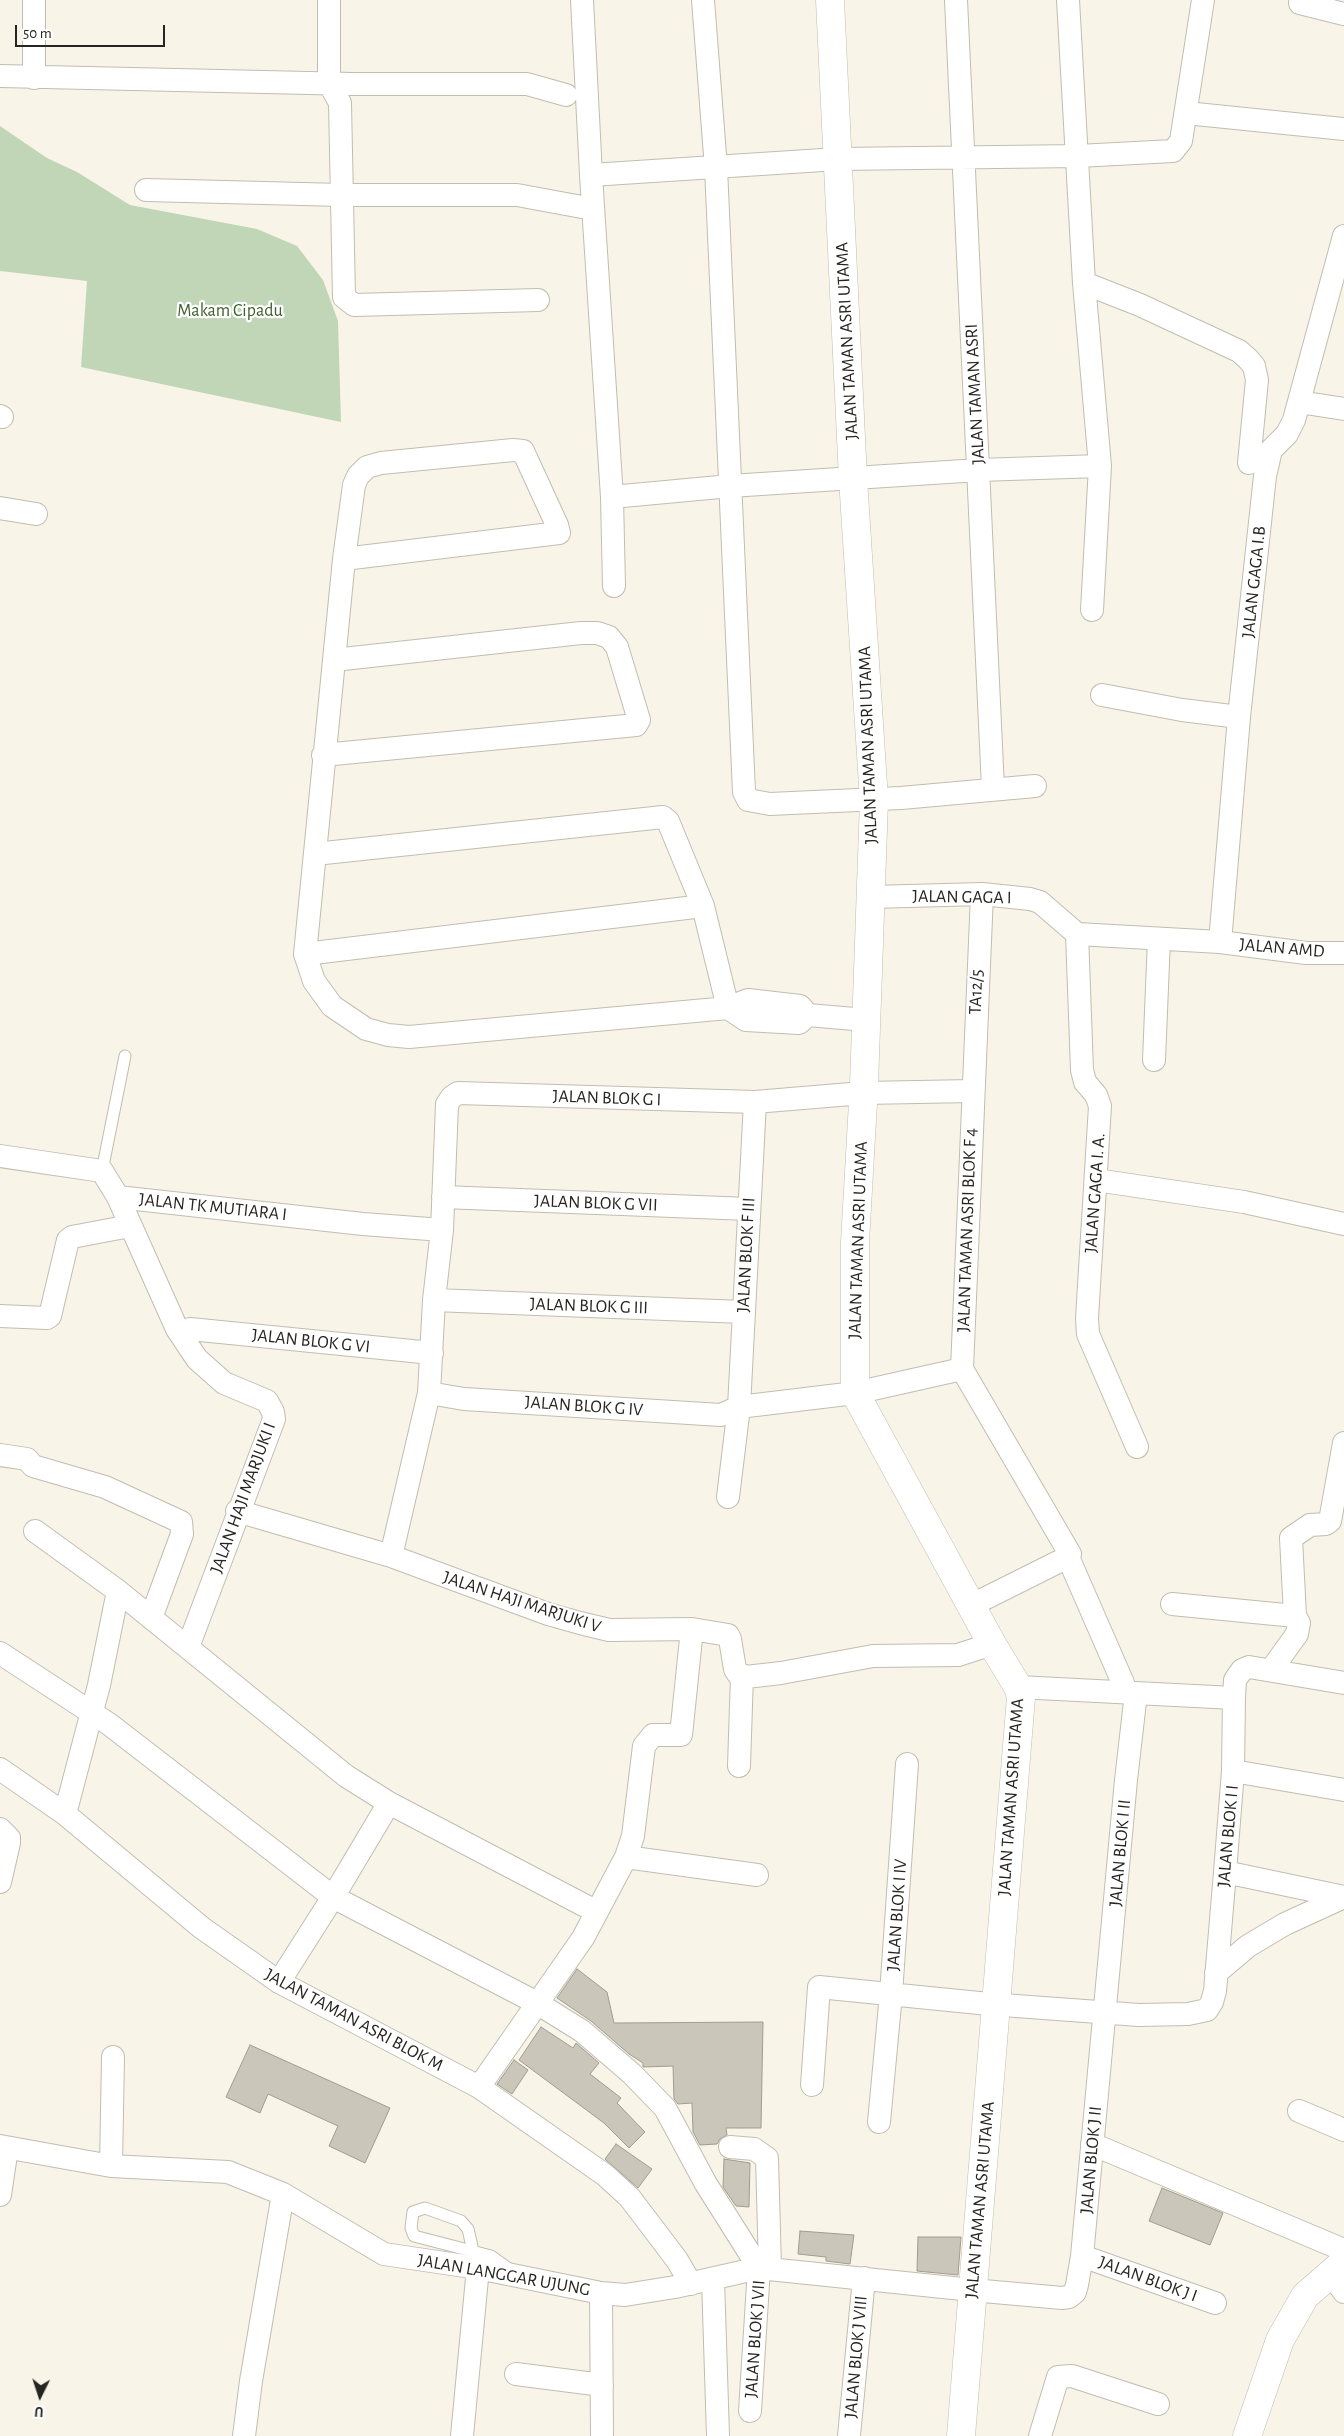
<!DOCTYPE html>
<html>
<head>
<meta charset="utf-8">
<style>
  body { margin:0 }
  #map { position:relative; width:1344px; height:2436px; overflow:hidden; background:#f9f4e8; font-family:"Alegreya Sans",sans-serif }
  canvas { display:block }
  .north { position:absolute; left:15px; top:2371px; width:50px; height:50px; -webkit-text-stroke:4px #fff; paint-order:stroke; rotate:184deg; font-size:14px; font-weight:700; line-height:20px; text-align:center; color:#272521 }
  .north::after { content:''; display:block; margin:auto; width:18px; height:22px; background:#272521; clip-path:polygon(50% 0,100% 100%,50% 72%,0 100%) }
  .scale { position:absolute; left:15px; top:25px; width:150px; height:22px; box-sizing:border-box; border:2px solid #272521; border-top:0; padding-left:6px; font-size:15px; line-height:18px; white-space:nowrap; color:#272521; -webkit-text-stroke:4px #fff; paint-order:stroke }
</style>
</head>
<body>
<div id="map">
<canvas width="1344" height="2436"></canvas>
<div class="north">U</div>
<div class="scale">50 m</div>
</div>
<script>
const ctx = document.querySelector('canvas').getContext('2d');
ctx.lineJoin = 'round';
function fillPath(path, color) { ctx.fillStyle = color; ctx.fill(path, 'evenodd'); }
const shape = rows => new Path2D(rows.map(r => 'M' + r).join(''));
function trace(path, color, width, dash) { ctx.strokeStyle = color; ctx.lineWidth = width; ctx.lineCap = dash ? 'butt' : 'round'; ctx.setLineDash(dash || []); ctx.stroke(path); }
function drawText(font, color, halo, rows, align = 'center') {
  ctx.font = font + ' "Alegreya Sans",sans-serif'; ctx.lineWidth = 4.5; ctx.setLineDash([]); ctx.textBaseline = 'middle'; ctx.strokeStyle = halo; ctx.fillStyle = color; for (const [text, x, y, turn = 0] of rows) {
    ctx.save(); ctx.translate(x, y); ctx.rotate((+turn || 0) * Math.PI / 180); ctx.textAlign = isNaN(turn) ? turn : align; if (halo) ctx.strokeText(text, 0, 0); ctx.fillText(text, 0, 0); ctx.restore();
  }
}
fillPath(shape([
  [0,126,47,158,77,172,130,205,257,229,297,246,323,280,338,321,341,422,81,367,87,281,0,271]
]), '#c1d6b7');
const building = shape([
  [577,1969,607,1992,614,2023,763,2022,761,2128,726,2128,727,2135,720,2139,717,2144,700,2145,693,2132,692,2103,678,2104,674,2099,673,2066,643,2067,643,2063,629,2054,591,2021,557,1998,577,1969],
  [541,2027,573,2048,576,2043,599,2063,590,2074,621,2098,617,2103,645,2132,629,2148,604,2123,519,2060,541,2027],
  [250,2045,390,2108,365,2163,329,2146,338,2126,268,2094,260,2113,226,2097,250,2045],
  [514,2060,528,2070,512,2094,497,2084,514,2060],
  [616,2144,652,2169,638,2188,605,2159,616,2144],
  [724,2159,750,2163,749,2207,736,2206,723,2187,724,2159],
  [1162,2188,1223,2213,1210,2245,1149,2221,1162,2188],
  [800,2231,854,2235,850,2264,826,2261,826,2257,798,2254,800,2231],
  [918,2237,961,2237,958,2275,917,2271,918,2237]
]);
fillPath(building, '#cac6ba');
trace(building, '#a09c91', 1);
const service = shape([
  [102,1171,125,1056],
  [473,2251,468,2229,461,2221,425,2208,413,2212,411,2228,414,2236,491,2256,509,2269]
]);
const minor = shape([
  [329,0,329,83,340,103,344,297,354,305,538,300],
  [582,0,591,175,612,497,614,586],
  [703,0,716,168,744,792,748,800,770,804,901,798,1035,786],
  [956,0,993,788],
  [1068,0,1084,283,1100,466,1092,610],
  [1300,3,1344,14],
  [0,76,352,84,527,84,566,95],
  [34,78,34,0],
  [1186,113,1344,129],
  [591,175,838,159,1078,156,1173,151,1181,141,1203,0],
  [146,190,342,195,517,195,582,207],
  [1084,283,1140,305,1239,351,1248,359,1254,366,1257,380,1249,463],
  [1299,402,1344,409],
  [0,416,2,417],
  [612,497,730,486,979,470,1100,466],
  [0,508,36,514],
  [344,559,559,533,557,525,523,451,513,450,381,463,367,467,358,476,354,485,344,559,305,954,314,981,332,1006,366,1029,388,1035,409,1037,728,1008,748,1000,800,1006,808,1015,866,1020],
  [1102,695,1182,710,1239,717],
  [323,755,636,725,639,720,617,647,609,637,597,633,581,633,334,660],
  [315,854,663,817,668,821,703,906,728,1008,746,1020,799,1023,808,1015],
  [871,897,982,894,1030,899,1040,902,1077,934,1220,942,1306,953,1344,953],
  [1077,934,1082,1070,1085,1082,1096,1095,1100,1106,1087,1318,1088,1334,1137,1447],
  [1220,942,1239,717,1265,476,1271,450,1287,434,1294,420,1344,236],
  [305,954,703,906],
  [1154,1060,1159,939],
  [0,1156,102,1171,118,1197,363,1224,442,1230],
  [1096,1180,1244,1202,1344,1224],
  [118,1197,177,1329,197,1359,224,1383,267,1401,273,1412,274,1419,188,1647],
  [443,1197,749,1209],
  [434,1300,743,1312],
  [0,1316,47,1318,50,1316,68,1240,72,1237,130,1226],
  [190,1329,432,1353],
  [962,1369,982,894],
  [962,1369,1070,1554,1068,1557,972,1605],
  [429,1393,464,1399,721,1415,739,1407,855,1393,962,1369],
  [0,1455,27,1459,33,1466,105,1487,181,1522,182,1534,151,1618],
  [728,1497,739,1407,755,1102],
  [237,1511,391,1556,548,1614,580,1623,609,1630,692,1629,728,1635,730,1639,735,1669,738,1674,746,1677,781,1673,873,1656,958,1655,992,1644],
  [35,1531,118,1591,346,1776,389,1803,597,1912],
  [391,1556,429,1393,434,1300,442,1230,447,1104,452,1097,458,1093,755,1102,863,1093,972,1091],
  [1068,1557,1123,1683,1122,1692],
  [1172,1604,1295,1616,1299,1623,1297,1634,1271,1670],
  [1295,1616,1291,1538,1310,1525,1326,1524,1330,1521,1344,1443],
  [0,1653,109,1724,333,1897,537,2003,582,2031,632,2074,665,2108,706,2184,759,2268],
  [1018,1687,1234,1698,1235,1680,1242,1670,1249,1667,1344,1683],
  [739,1766,742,1675],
  [0,1769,65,1814,202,1928,279,1982,479,2087,605,2175,630,2198,677,2260,691,2284],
  [1233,1771,1344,1790],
  [65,1814,99,1685,118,1591],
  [0,1829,9,1838,9,1843,0,1882],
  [626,1857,757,1875],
  [1225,1872,1344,1897],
  [1216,1973,1248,1946,1285,1924,1344,1897],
  [279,1982,333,1897,389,1803],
  [812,2085,819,1987,989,2004,1139,2015,1188,2014,1207,2010,1212,2002,1215,1991,1225,1872,1233,1771,1234,1698],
  [479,2087,583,1938,626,1857,633,1836,644,1746,653,1735,681,1735,692,1629],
  [1299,2111,1344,2130],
  [879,2122,891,1994,907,1764],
  [1092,2144,1339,2248,1344,2252],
  [0,2146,111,2166,228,2172,283,2194,384,2254,478,2268,601,2293,625,2295,675,2287,759,2268,972,2290,1062,2298,1069,2297,1075,2292,1077,2285,1082,2256,1126,1780,1136,1693],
  [730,2147,754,2149,767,2158,770,2268],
  [111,2166,113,2057],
  [0,2195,7,2148],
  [1082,2256,1215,2303],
  [1331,2274,1344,2292],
  [713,2279,718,2436],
  [601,2293,602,2436],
  [516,2374,602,2385],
  [750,2411,759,2268],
  [244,2436,251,2381,283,2194],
  [462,2436,478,2268],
  [849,2436,864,2278],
  [1040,2436,1058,2377,1072,2376,1158,2404]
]);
const tertiary = shape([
  [830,0,853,479,874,800,864,1085,855,1242,855,1393,992,1644,1018,1687,1021,1697,961,2436],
  [1247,2436,1280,2340,1305,2296,1344,2262]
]);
trace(service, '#c1bdb1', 13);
trace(minor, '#c1bdb1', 24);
trace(tertiary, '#c1bdb1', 29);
trace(service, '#fff', 11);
trace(minor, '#fff', 22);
trace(tertiary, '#fff', 28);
drawText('18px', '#416030', '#fff', [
  ["Makam Cipadu",230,311]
]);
drawText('18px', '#272521', '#fff', [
  ["JALAN TAMAN ASRI UTAMA",847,341,-93],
  ["JALAN TAMAN ASRI",975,394,-93],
  ["JALAN GAGA I.B",1254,582,-84],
  ["JALAN TAMAN ASRI UTAMA",868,745,-92],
  ["JALAN GAGA I",962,897,1],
  ["JALAN AMD",1282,948,5],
  ["TA12/5",976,992,-88],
  ["JALAN BLOK G I",607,1098,2],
  ["JALAN GAGA I. A.",1095,1193,-86],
  ["JALAN BLOK G VII",596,1203,2],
  ["JALAN TK MUTIARA I",213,1207,6],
  ["JALAN TAMAN ASRI BLOK F 4",967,1230,-88],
  ["JALAN TAMAN ASRI UTAMA",858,1240,-88],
  ["JALAN BLOK F III",746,1255,-87],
  ["JALAN BLOK G III",589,1306,2],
  ["JALAN BLOK G VI",311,1341,6],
  ["JALAN BLOK G IV",584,1406,4],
  ["JALAN HAJI MARJUKI I",243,1498,-70],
  ["JALAN HAJI MARJUKI V",522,1602,18],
  ["JALAN TAMAN ASRI UTAMA",1011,1797,-86],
  ["JALAN BLOK I I",1228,1836,-85],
  ["JALAN BLOK I II",1120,1853,-85],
  ["JALAN BLOK I IV",897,1915,-86],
  ["JALAN TAMAN ASRI BLOK M",354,2020,28],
  ["JALAN BLOK J II",1091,2160,-85],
  ["JALAN TAMAN ASRI UTAMA",980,2200,-85],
  ["JALAN LANGGAR UJUNG",504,2275,10],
  ["JALAN BLOK J I",1148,2279,20],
  ["JALAN BLOK J VII",755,2339,-86],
  ["JALAN BLOK J VIII",856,2357,-85]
]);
</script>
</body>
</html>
